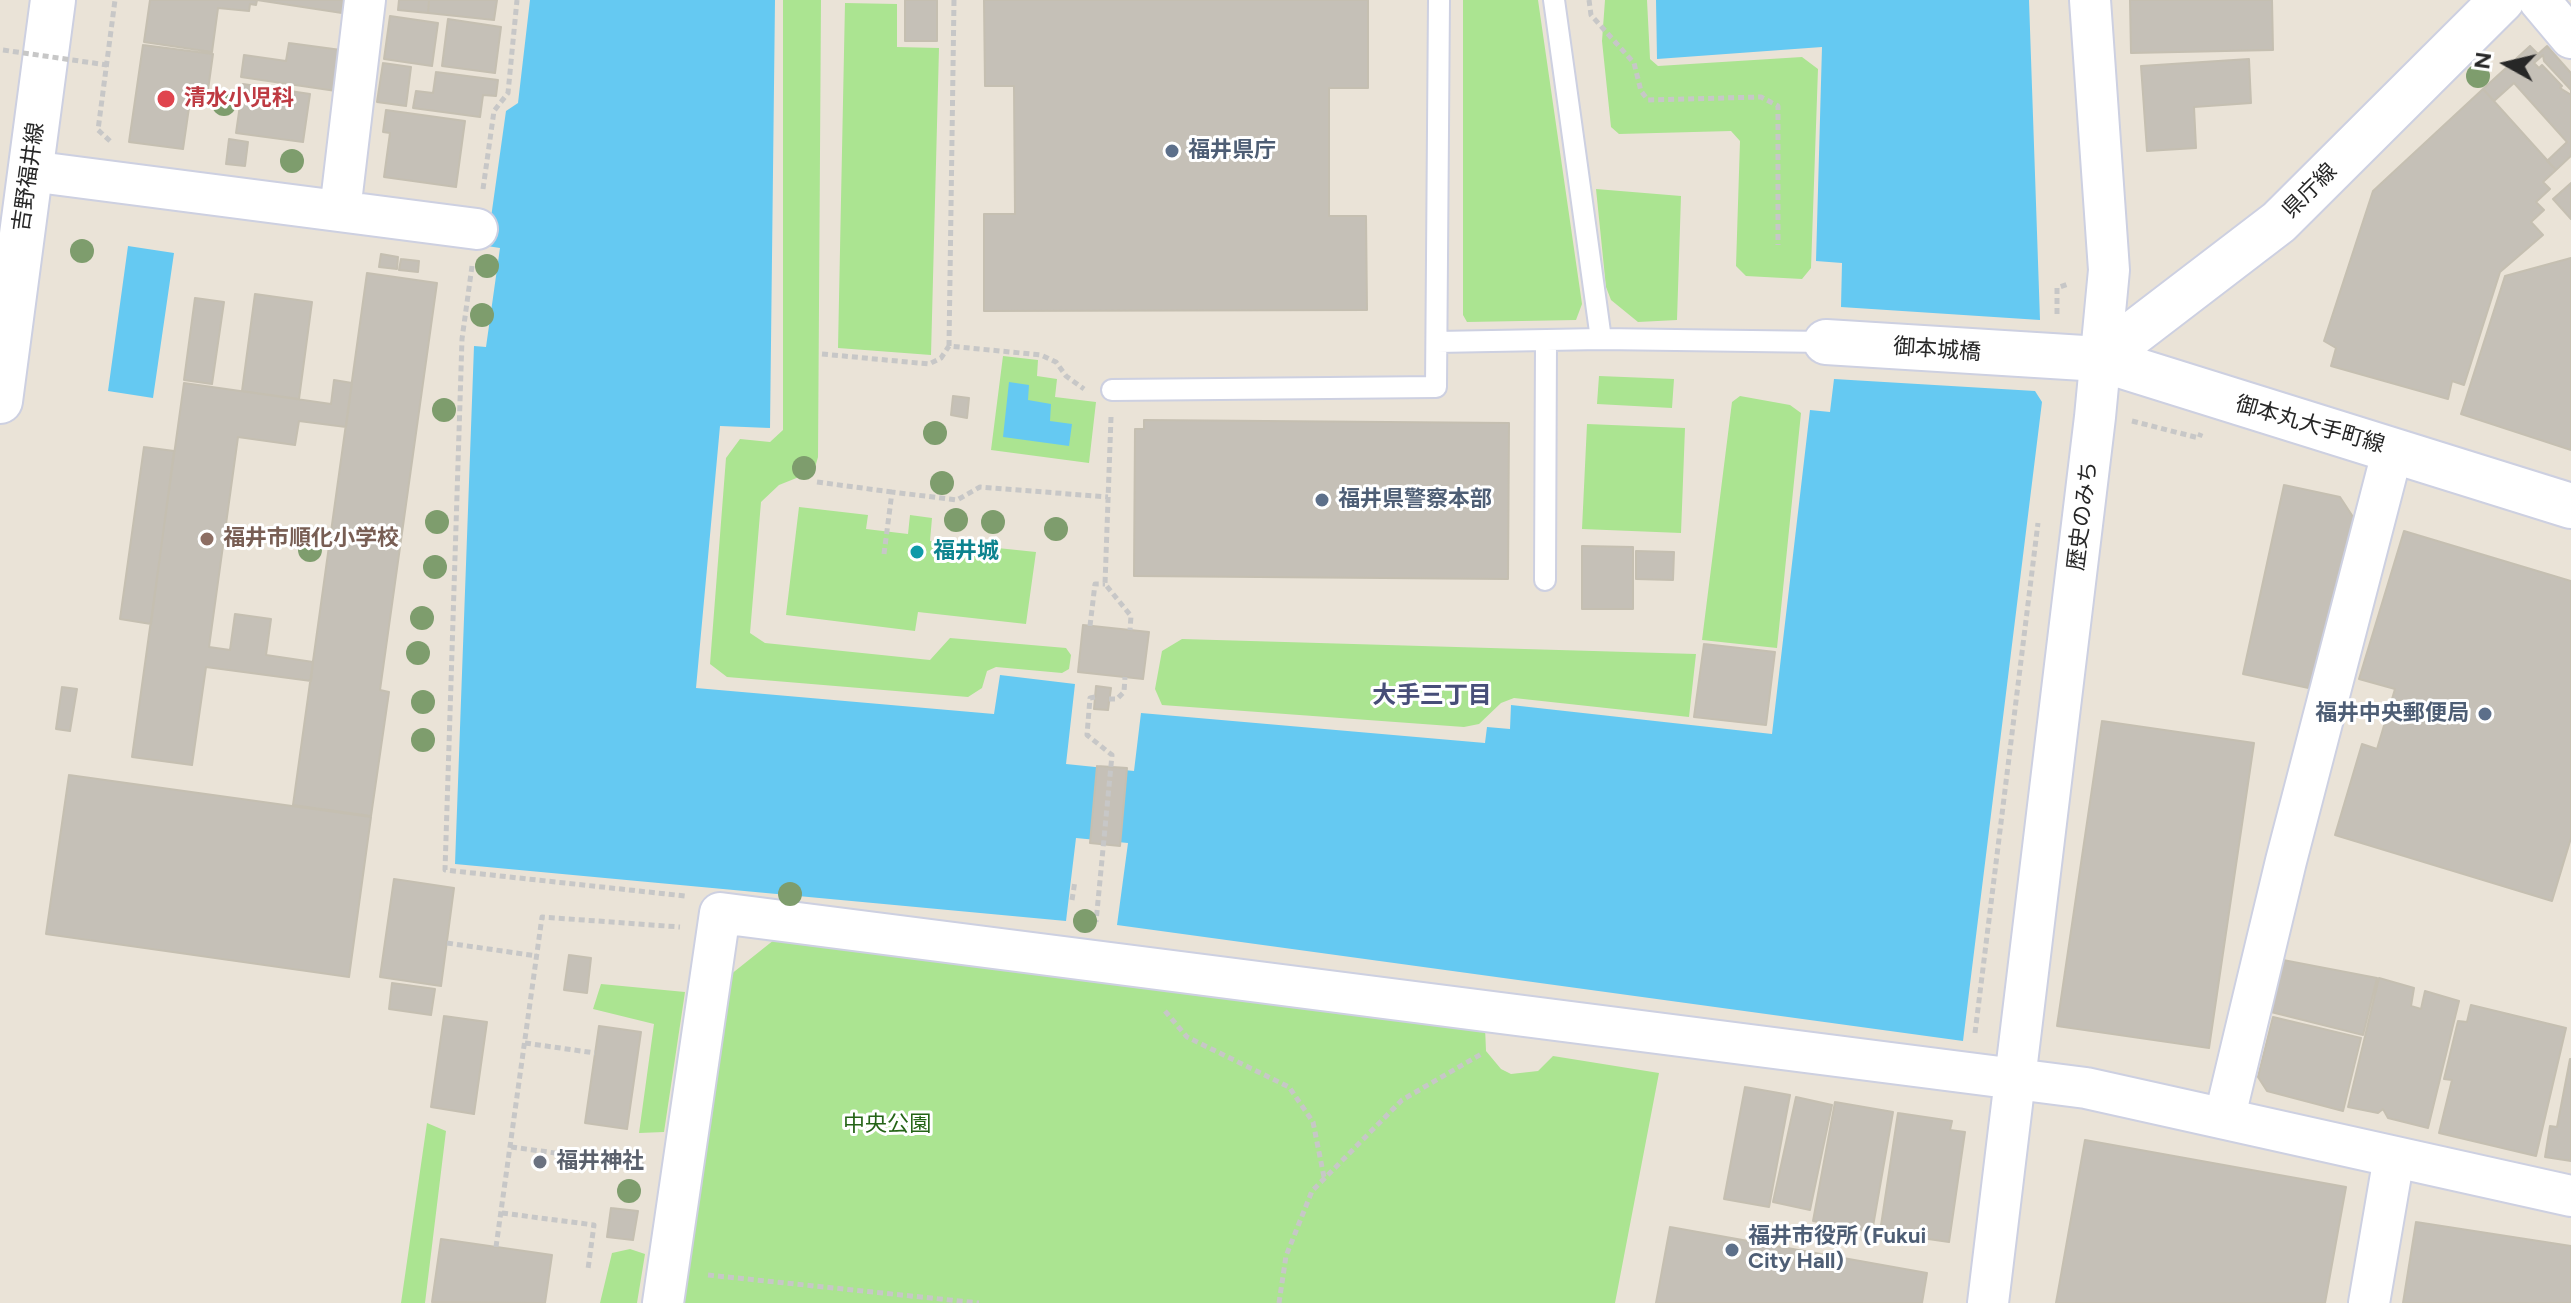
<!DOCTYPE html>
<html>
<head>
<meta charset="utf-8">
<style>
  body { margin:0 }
  #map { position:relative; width:2571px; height:1303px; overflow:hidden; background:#eae3d7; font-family:Figtree,sans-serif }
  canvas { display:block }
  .north { position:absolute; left:2467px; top:24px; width:80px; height:80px; -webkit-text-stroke:6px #fff; paint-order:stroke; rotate:278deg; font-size:22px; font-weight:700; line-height:32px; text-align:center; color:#272727 }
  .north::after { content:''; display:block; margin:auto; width:28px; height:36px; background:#272727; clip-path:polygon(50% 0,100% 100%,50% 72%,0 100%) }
</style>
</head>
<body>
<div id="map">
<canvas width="2571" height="1303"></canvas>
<div class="north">N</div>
</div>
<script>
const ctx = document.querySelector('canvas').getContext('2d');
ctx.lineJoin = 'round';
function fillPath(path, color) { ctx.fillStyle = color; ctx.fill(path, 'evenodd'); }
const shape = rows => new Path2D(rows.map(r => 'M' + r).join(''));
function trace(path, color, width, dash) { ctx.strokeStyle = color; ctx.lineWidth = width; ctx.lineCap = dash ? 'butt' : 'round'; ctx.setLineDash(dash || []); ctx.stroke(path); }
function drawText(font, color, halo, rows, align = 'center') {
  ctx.font = font + ' Figtree,"Noto Sans JP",sans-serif'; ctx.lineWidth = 6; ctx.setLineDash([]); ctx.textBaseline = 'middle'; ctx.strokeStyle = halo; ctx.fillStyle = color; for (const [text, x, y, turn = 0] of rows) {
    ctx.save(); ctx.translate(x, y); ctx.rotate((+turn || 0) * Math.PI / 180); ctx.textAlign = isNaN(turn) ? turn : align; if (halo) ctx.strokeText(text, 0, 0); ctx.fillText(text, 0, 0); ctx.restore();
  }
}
fillPath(shape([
  [783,0,821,0,818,457,814,471,779,485,761,502,750,633,765,643,930,660,950,638,1066,648,1071,655,1069,669,1062,673,996,667,987,671,982,688,968,697,727,677,710,664,726,458,740,439,770,442,783,430],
  [1463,0,1538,0,1582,304,1576,320,1467,322,1463,315],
  [1605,0,1647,0,1650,59,1658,66,1802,57,1818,69,1811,268,1802,279,1746,276,1736,266,1740,141,1731,131,1619,134,1611,127,1602,41],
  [845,3,897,4,897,47,939,48,931,355,838,348],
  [1596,189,1681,196,1677,320,1638,322,1611,300,1606,287],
  [1003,356,1038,360,1037,376,1057,379,1055,397,1096,402,1089,463,991,450],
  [1599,376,1674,379,1672,408,1597,404],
  [1740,396,1790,405,1801,413,1777,648,1702,640,1732,402],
  [1587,424,1685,428,1681,533,1582,529],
  [799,507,868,515,866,529,908,534,910,515,932,518,930,541,1036,552,1026,624,918,612,915,631,786,615],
  [1182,639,1696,654,1689,717,1514,698,1501,703,1479,724,1464,727,1162,705,1155,689,1162,651],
  [784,932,1485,1027,1486,1051,1501,1069,1511,1074,1538,1071,1553,1056,1659,1073,1615,1303,681,1303,730,975],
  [601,984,685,992,664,1132,639,1133,654,1024,593,1009],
  [427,1123,446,1131,425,1303,401,1303],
  [630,1249,645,1254,637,1303,600,1303,612,1253]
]), '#abe491');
fillPath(shape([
  [530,0,775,0,770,428,720,426,696,688,994,714,1000,675,1075,684,1066,764,1134,771,1141,713,1485,743,1487,727,1510,729,1511,705,1772,734,1810,410,1830,412,1834,379,2035,391,2042,402,1963,1041,1117,925,1128,843,1076,838,1066,921,455,864,474,346,486,347,500,248,487,246,506,111,518,103],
  [1656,0,2029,0,2040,320,1841,307,1842,263,1816,261,1822,47,1657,59],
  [128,246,174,253,153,398,108,391],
  [1009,382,1029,385,1028,400,1051,404,1050,421,1072,424,1069,446,1003,437]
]), '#65c9f2');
const building = shape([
  [150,0,257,0,256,5,250,4,249,11,218,8,212,52,144,42,150,0],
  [257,0,343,0,342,13,257,0],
  [399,0,429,0,428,13,398,10,399,0],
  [429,0,497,0,494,20,428,13,429,0],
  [905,0,937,0,937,41,905,41,905,0],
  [984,0,1368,0,1368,88,1329,88,1329,216,1366,216,1367,310,984,311,984,214,1015,214,1014,86,985,86,984,0],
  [2130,0,2272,0,2273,50,2131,53,2130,0],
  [390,16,438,23,432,66,384,59,390,16],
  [448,19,501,27,495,73,442,66,448,19],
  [289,43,341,50,336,91,241,77,244,55,286,61,289,43],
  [143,45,213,54,208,90,192,87,183,149,129,142,143,45],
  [2530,46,2538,54,2547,46,2571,73,2571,156,2556,170,2483,89,2530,46],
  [2543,55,2544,61,2571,90,2571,95,2560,88,2562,86,2542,65,2539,68,2534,63,2543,55],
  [2249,59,2251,103,2194,107,2196,148,2147,151,2141,66,2249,59],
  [383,63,411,67,406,106,377,102,383,63],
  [436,72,498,80,496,96,483,95,480,117,413,108,416,91,433,93,436,72],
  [2514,83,2567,142,2547,161,2556,170,2543,182,2550,189,2536,202,2544,210,2531,222,2543,235,2500,272,2464,385,2452,381,2448,399,2331,366,2336,348,2324,341,2373,191,2483,89,2494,101,2514,83],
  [243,84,310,94,303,142,236,133,243,84],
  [386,110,465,121,456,187,384,177,390,133,383,132,386,110],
  [229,139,248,142,245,166,226,164,229,139],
  [2571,183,2571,219,2553,199,2571,183],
  [381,254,398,257,397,269,379,267,381,254],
  [2571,258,2571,450,2461,414,2505,276,2571,258],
  [401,259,419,261,418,272,399,270,401,259],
  [367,273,437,283,380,690,389,692,371,816,293,805,367,273],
  [255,294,312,302,299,399,242,391,255,294],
  [195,298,224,302,212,384,184,380,195,298],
  [334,380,352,383,346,427,299,421,295,445,238,437,209,647,230,650,235,614,271,619,266,655,313,662,311,681,206,667,192,765,132,757,184,383,331,404,334,380],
  [953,396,969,398,967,418,951,415,953,396],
  [1144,420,1509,423,1508,579,1134,576,1135,429,1144,429,1144,420],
  [144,447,174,451,151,624,120,619,144,447],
  [2284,485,2340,497,2355,520,2318,690,2243,674,2284,485],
  [2404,531,2571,581,2571,838,2552,901,2335,835,2362,744,2377,749,2395,689,2359,679,2404,531],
  [1582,546,1633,547,1633,609,1582,609,1582,546],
  [1636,551,1674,552,1673,580,1636,579,1636,551],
  [1083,625,1149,632,1143,679,1078,672,1083,625],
  [1704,644,1775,652,1766,725,1694,717,1704,644],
  [1096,686,1111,688,1108,710,1094,709,1096,686],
  [62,687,77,689,70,731,56,729,62,687],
  [2102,721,2254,743,2209,1048,2057,1026,2102,721],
  [1097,766,1127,768,1120,846,1090,843,1097,766],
  [69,775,371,817,349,977,46,934,69,775],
  [394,879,454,888,441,986,380,977,394,879],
  [569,955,591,958,587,993,564,990,569,955],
  [2283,960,2377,978,2363,1035,2271,1012,2283,960],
  [2379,978,2414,988,2411,1006,2421,1009,2425,991,2459,1001,2428,1128,2388,1118,2383,1109,2378,1113,2348,1107,2379,978],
  [392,983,435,989,431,1015,389,1009,392,983],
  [2471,1005,2566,1028,2536,1156,2439,1133,2452,1080,2444,1079,2458,1021,2467,1022,2471,1005],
  [444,1016,487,1022,474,1114,431,1107,444,1016],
  [2273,1017,2361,1038,2343,1111,2267,1091,2258,1077,2273,1017],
  [599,1026,641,1032,627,1129,585,1123,599,1026],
  [2570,1059,2571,1059,2571,1161,2545,1157,2550,1126,2557,1127,2570,1059],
  [1745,1087,1790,1095,1769,1207,1724,1199,1745,1087],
  [1796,1097,1832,1105,1810,1210,1773,1202,1796,1097],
  [1835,1102,1893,1112,1872,1232,1813,1221,1835,1102],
  [1898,1113,1952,1121,1950,1130,1965,1132,1949,1242,1880,1232,1898,1113],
  [2085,1140,2346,1187,2325,1303,2056,1303,2085,1140],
  [611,1208,638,1211,633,1240,607,1237,611,1208],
  [2416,1222,2571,1246,2571,1303,2403,1303,2416,1222],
  [1670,1227,1927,1273,1922,1303,1656,1303,1670,1227],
  [441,1239,552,1255,545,1303,432,1302,441,1239]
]);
fillPath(building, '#c5c0b7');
trace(building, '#c5bfb1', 2);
const lane = shape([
  [1554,0,1601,339],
  [1437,342,1601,339,1826,342],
  [1112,390,1436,387,1439,0],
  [1545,580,1546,342]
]);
const street = shape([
  [2539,0,2571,38],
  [30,171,477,229],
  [340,211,365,0],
  [2225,1116,2286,861,2393,449],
  [663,1303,720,913,2086,1088,2571,1196],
  [1988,1303,2095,417,2109,270,2090,0],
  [2369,1303,2394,1157]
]);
const secondary = shape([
  [1826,342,2100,359,2571,506],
  [2100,359,2279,222,2502,0],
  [0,401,53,0]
]);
trace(lane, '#cdd0e1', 24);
trace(street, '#cdd0e1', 44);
trace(secondary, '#cdd0e1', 48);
trace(shape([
  [1589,0,1591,15,1634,63,1641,91,1648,100,1761,97,1778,106,1778,245],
  [110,141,98,130,115,0],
  [483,189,494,111,508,93,517,0],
  [472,266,462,339,445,870,685,896],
  [2057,314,2057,288,2068,284],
  [949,346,954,0],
  [822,354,929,364,941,358,949,346,1041,355,1056,362,1066,376,1084,389],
  [1111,417,1105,584,1131,616,1130,630],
  [2132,421,2199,438,2201,433],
  [817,482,892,492],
  [884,554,892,492,957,500,980,487,1108,497],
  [1090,626,1095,584,1105,584],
  [1095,697,1090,698,1087,735,1112,755,1096,922],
  [1109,699,1117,699,1124,692,1125,677],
  [1072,900,1075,881],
  [447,943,537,956],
  [1165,1011,1187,1037,1289,1087,1313,1122,1324,1177],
  [1975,1033,2038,523],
  [525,1043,595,1053],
  [511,1147,644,1165],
  [502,1213,594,1225,588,1269],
  [496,1247,542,917,680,927],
  [708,1275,979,1303],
  [1279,1303,1286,1256,1312,1191,1402,1100,1483,1053]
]), '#c7c7c7', 5, [6, 4]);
trace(lane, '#fff', 20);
trace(street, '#fff', 40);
trace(secondary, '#fff', 44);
trace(shape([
  [3,50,107,65]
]), '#c7c7c7', 5, [6, 4]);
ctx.fillStyle = '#7e9d6d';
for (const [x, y] of [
  [2478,76],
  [224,104],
  [292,161],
  [82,251],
  [487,266],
  [482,315],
  [444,410],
  [935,433],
  [804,468],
  [942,483],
  [956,520],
  [437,522],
  [993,522],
  [1056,529],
  [310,550],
  [435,567],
  [422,618],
  [418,653],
  [423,702],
  [423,740],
  [790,894],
  [1085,921],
  [629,1191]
]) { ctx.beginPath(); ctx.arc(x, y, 12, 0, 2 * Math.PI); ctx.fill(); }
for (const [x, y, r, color] of [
  [166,99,10,"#e0444e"],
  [1172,151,8,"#5c6f8a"],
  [1322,500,8,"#5c6f8a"],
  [207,539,8,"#8d6e63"],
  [917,552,8,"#0f9aa8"],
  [2485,714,8,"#5c6f8a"],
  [540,1162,8,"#6b7280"],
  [1732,1250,8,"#5c6f8a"]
]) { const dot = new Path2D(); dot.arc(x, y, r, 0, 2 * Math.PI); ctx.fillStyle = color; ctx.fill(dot); trace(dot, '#fff', 3); }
drawText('bold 22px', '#be3a42', '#fff', [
  ["清水小児科",184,99]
], 'left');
drawText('bold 22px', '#4e5e75', '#fff', [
  ["福井県庁",1188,151],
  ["福井県警察本部",1338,500],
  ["福井中央郵便局",2469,714,"right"],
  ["福井市役所 (Fukui",1748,1237],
  ["City Hall)",1748,1262]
], 'left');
drawText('22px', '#272727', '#fff', [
  ["吉野福井線",29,177,-82],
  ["県庁線",2310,191,-45],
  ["御本城橋",1937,350,4],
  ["御本丸大手町線",2310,425,16],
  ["歴史のみち",2083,516,-83]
]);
drawText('bold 22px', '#785e54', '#fff', [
  ["福井市順化小学校",223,539]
], 'left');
drawText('bold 22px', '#0d838f', '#fff', [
  ["福井城",933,552]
], 'left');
drawText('22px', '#256417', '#fff', [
  ["中央公園",887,1125]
]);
drawText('bold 22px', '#5b616d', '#fff', [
  ["福井神社",556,1162]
], 'left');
drawText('bold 24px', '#474e78', '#fff', [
  ["大手三丁目",1432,696]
]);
</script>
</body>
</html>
